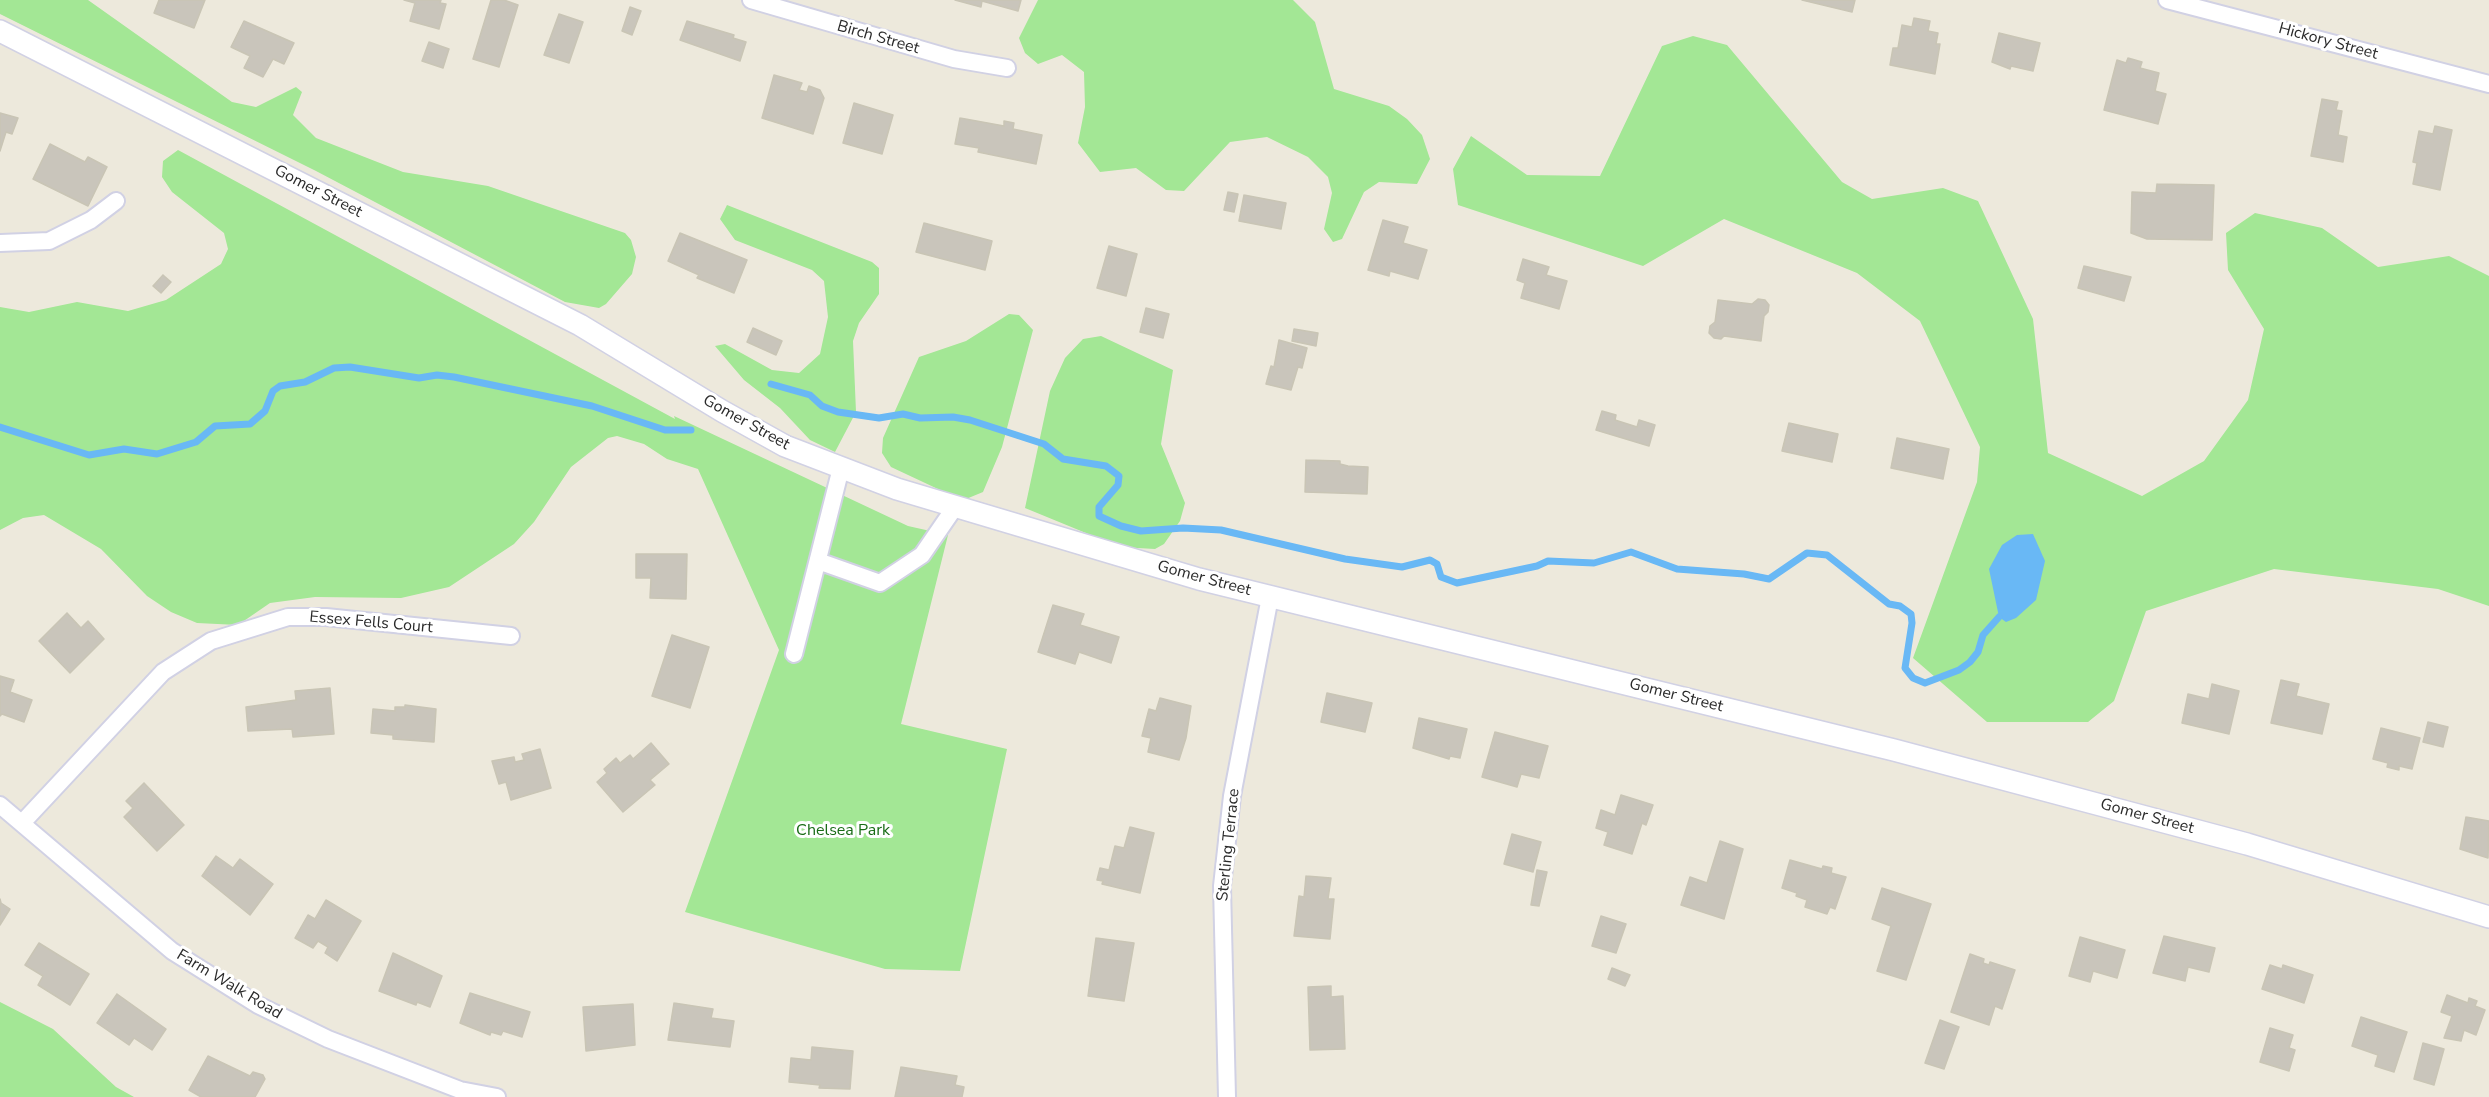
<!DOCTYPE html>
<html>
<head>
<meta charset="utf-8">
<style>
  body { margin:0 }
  canvas { display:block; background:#ede9dc }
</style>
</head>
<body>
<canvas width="2489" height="1097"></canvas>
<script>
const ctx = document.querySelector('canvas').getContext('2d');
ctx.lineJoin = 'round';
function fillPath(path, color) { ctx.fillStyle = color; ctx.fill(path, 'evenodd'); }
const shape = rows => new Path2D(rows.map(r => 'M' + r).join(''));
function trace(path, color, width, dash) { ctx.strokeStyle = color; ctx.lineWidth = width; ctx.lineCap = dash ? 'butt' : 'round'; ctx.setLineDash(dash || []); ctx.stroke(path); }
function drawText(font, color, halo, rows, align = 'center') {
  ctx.font = font + ' "Nunito Sans",sans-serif'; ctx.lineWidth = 6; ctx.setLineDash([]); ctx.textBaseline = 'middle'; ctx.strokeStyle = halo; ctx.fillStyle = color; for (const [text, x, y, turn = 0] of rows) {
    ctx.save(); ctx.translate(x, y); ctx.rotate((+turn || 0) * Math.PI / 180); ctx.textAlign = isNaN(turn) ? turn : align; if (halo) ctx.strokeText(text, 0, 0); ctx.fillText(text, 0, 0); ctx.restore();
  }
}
fillPath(shape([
  [0,0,88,0,232,102,256,107,296,87,302,92,293,115,316,138,403,172,488,186,625,233,631,240,636,257,632,274,606,304,599,308,565,302,316,171,0,14],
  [1038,0,1293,0,1315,22,1334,89,1389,106,1407,119,1422,135,1430,159,1417,184,1379,182,1364,192,1342,239,1333,242,1324,229,1332,193,1328,177,1308,157,1267,137,1230,142,1184,191,1166,190,1136,168,1100,172,1078,143,1085,107,1084,72,1062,55,1038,64,1025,53,1019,38],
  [1693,36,1727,45,1842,182,1872,199,1943,188,1978,201,2033,319,2048,453,2142,496,2204,461,2248,400,2264,329,2228,270,2226,233,2255,213,2322,228,2378,267,2449,256,2489,276,2489,606,2438,589,2274,569,2146,611,2114,701,2088,722,1987,722,1913,658,1977,482,1980,447,1920,321,1857,273,1724,219,1643,266,1458,205,1453,169,1471,136,1527,175,1600,176,1662,46],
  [178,150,675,419,674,416,908,526,948,535,901,724,1007,749,960,971,885,969,685,912,779,650,698,469,667,459,644,444,617,436,608,438,571,467,534,522,514,544,449,587,401,598,315,597,270,603,238,625,197,623,171,612,147,596,101,549,44,515,23,518,0,530,0,307,29,312,77,302,128,311,166,300,221,264,228,249,224,233,172,192,162,177,163,161],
  [727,205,872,262,879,268,879,294,859,323,853,341,856,412,835,452,810,440,780,408,744,380,715,346,725,344,772,370,799,373,820,354,828,317,824,281,812,270,735,240,720,219],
  [1009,314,1019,315,1033,330,1002,447,983,492,966,499,955,497,891,467,882,453,883,438,919,357,966,341],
  [1101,336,1173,370,1161,444,1185,503,1180,521,1164,544,1155,549,1120,547,1025,508,1050,391,1065,358,1083,339],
  [0,1002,53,1029,116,1087,134,1097,0,1097]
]), '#a3e795');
fillPath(shape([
  [2033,534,2045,561,2036,600,2016,618,2006,622,1999,617,1989,569,2002,545,2017,535]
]), '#69b8f5');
trace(shape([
  [771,384,810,395,822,406,838,412,879,418,903,414,920,418,953,417,970,420,1044,444,1063,459,1106,466,1119,476,1118,485,1099,507,1099,516,1121,526,1141,531,1183,528,1221,530,1345,559,1402,567,1430,560,1437,564,1441,577,1457,583,1537,566,1548,561,1594,563,1631,552,1677,569,1744,574,1769,579,1807,553,1827,555,1889,604,1900,606,1911,614,1912,623,1905,668,1913,678,1925,683,1959,670,1970,662,1978,652,1983,635,1999,617],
  [0,427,89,455,124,449,157,454,196,442,215,426,250,424,265,411,273,391,280,386,305,382,334,368,350,367,419,378,437,375,454,377,592,406,665,430,691,430]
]), '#69b8f5', 7);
const building = shape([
  [159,0,205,0,194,28,154,13,159,0],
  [404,0,441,0,440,3,446,4,439,29,410,21,415,3,404,0],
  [491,0,504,0,518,5,499,67,473,59,491,0],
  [955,0,1021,0,1018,11,982,1,981,7,955,0],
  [1802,0,1855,0,1852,12,1802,0],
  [630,7,641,11,632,35,622,31,630,7],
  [559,14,583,22,569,63,544,55,559,14],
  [1914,18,1930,21,1928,31,1938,33,1936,44,1940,44,1935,74,1890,65,1893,48,1898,48,1902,25,1912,27,1914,18],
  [244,21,294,43,284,64,273,59,263,77,244,68,250,56,231,47,244,21],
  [687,21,734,35,733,38,746,42,740,61,680,40,687,21],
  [1999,33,2040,43,2033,71,2011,66,2010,69,1992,62,1999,33],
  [429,42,449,49,443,68,422,61,429,42],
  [2128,58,2142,62,2140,68,2159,73,2155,91,2166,94,2158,124,2104,110,2117,60,2126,63,2128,58],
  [774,75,802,83,799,90,807,92,809,86,820,90,824,98,813,134,762,118,774,75],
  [2322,99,2338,102,2336,110,2342,111,2338,135,2347,137,2343,162,2311,156,2322,99],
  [854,103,893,115,882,154,843,143,854,103],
  [0,113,18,118,12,134,6,132,0,151,0,113],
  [960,118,1004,126,1004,121,1014,123,1013,129,1042,135,1036,164,978,152,979,148,955,144,960,118],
  [2435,126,2452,130,2440,190,2413,184,2417,163,2413,162,2419,131,2433,134,2435,126],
  [50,144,85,162,88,157,107,167,88,206,33,179,50,144],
  [2157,184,2214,185,2212,240,2147,239,2131,233,2132,192,2156,193,2157,184],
  [1228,192,1238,194,1234,212,1224,210,1228,192],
  [1244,195,1286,203,1281,229,1239,221,1244,195],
  [1383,220,1408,227,1403,243,1427,250,1418,279,1390,271,1389,276,1368,270,1383,220],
  [924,223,992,241,985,270,916,252,924,223],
  [680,233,747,260,734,293,697,278,699,275,668,261,680,233],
  [1109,246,1137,254,1126,296,1097,288,1109,246],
  [1523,259,1549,267,1546,275,1567,281,1559,309,1521,298,1525,283,1517,280,1523,259],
  [2084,266,2131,277,2124,301,2078,288,2084,266],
  [163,275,171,282,161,293,153,286,163,275],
  [1758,299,1765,300,1769,305,1768,312,1764,316,1761,341,1724,336,1721,339,1714,338,1709,333,1710,326,1715,322,1718,300,1752,304,1758,299],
  [1146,308,1169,314,1163,338,1140,332,1146,308],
  [753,328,782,341,776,355,747,342,753,328],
  [1294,329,1318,333,1316,346,1292,341,1294,329],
  [1279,340,1307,348,1302,368,1298,367,1291,390,1266,384,1271,366,1274,367,1279,340],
  [1602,411,1616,415,1615,420,1637,427,1639,420,1655,425,1649,446,1596,430,1602,411],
  [1789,423,1838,434,1832,462,1782,451,1789,423],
  [1897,438,1949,449,1943,479,1891,468,1897,438],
  [1306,460,1340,461,1340,464,1348,466,1368,467,1367,494,1305,492,1306,460],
  [636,554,687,554,686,599,650,598,651,578,636,578,636,554],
  [1053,605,1084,614,1080,625,1119,637,1111,663,1079,652,1075,664,1038,652,1053,605],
  [67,613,81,628,88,621,104,639,70,673,39,641,67,613],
  [672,635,709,647,690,708,652,696,672,635],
  [0,676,14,680,10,692,32,700,24,722,2,714,0,716,0,676],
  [2281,680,2299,684,2296,696,2329,704,2322,734,2271,723,2281,680],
  [2212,684,2239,691,2229,734,2182,723,2188,694,2209,699,2212,684],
  [330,688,334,734,293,737,292,729,248,731,246,707,296,700,295,691,330,688],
  [1327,693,1372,703,1365,732,1321,722,1327,693],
  [1160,698,1191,706,1186,738,1179,760,1148,752,1151,738,1142,736,1149,709,1156,711,1160,698],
  [405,705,436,709,434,742,393,739,393,735,371,733,373,709,395,711,395,707,405,707,405,705],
  [1419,718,1467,729,1460,758,1450,756,1449,759,1413,748,1419,718],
  [2428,722,2448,727,2443,747,2423,742,2428,722],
  [2381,728,2420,738,2412,769,2399,766,2399,770,2387,767,2388,763,2373,759,2381,728],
  [1495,732,1548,746,1539,778,1521,774,1517,787,1482,777,1495,732],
  [651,743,669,764,650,780,655,785,623,812,597,782,607,773,604,769,616,758,620,763,630,755,633,759,651,743],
  [540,749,551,788,511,800,506,782,499,784,492,761,514,757,515,762,524,760,522,754,540,749],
  [144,783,184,825,157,851,124,817,133,808,126,801,144,783],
  [1621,795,1653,805,1646,825,1642,823,1632,854,1604,845,1608,832,1596,828,1601,810,1615,815,1621,795],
  [2466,817,2489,821,2488,858,2460,849,2466,817],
  [1130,827,1154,833,1140,893,1102,884,1103,881,1097,880,1100,868,1109,870,1115,846,1124,848,1130,827],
  [1512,834,1541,842,1533,872,1504,864,1512,834],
  [1720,841,1743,849,1724,919,1681,905,1690,877,1707,883,1720,841],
  [216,856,233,868,240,859,273,884,250,915,202,876,216,856],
  [1790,860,1822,869,1823,866,1832,868,1831,873,1846,877,1835,909,1830,907,1827,914,1805,907,1807,900,1796,896,1797,893,1782,888,1790,860],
  [1537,870,1547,872,1539,906,1531,905,1537,870],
  [1306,876,1331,878,1328,899,1334,899,1330,939,1294,936,1299,896,1304,897,1306,876],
  [1882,888,1931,904,1906,980,1877,971,1891,926,1872,919,1882,888],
  [0,899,1,903,10,909,0,925,0,899],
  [326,900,361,921,337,961,325,953,328,947,318,941,313,948,295,938,308,915,315,919,326,900],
  [1601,916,1626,924,1616,953,1592,946,1601,916],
  [2164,936,2215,948,2209,972,2188,967,2185,981,2153,973,2164,936],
  [2080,937,2125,950,2117,978,2093,971,2090,982,2069,976,2080,937],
  [1096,938,1134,943,1124,1001,1088,996,1096,938],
  [39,943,89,974,70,1005,38,985,43,976,25,965,39,943],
  [393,953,442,976,430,1007,417,1002,416,1005,379,991,393,953],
  [1970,954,1984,959,1983,963,1989,965,1990,962,2015,970,2002,1009,1995,1006,1989,1025,1951,1012,1970,954],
  [2270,965,2282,969,2283,965,2313,975,2304,1003,2262,989,2270,965],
  [1612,968,1630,975,1625,986,1608,979,1612,968],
  [1331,986,1331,997,1343,996,1345,1049,1310,1050,1308,987,1331,986],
  [470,993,530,1012,522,1037,503,1031,501,1035,491,1032,490,1035,460,1023,470,993],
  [117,994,166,1029,152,1050,134,1038,129,1045,97,1023,117,994],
  [2447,995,2468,1003,2469,998,2477,1001,2475,1006,2485,1010,2476,1035,2464,1030,2461,1041,2444,1038,2452,1016,2441,1012,2447,995],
  [674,1003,713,1009,711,1018,734,1021,730,1047,668,1040,674,1003],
  [633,1004,635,1045,586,1051,583,1007,633,1004],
  [2361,1017,2407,1032,2394,1072,2375,1066,2378,1055,2352,1046,2361,1017],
  [1940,1020,1959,1027,1944,1069,1925,1063,1940,1020],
  [2270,1028,2293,1035,2289,1048,2295,1050,2289,1071,2260,1062,2270,1028],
  [2423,1043,2444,1049,2434,1085,2414,1079,2423,1043],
  [812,1047,853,1051,850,1089,819,1088,820,1085,789,1082,791,1058,811,1060,812,1047],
  [208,1056,250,1076,253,1072,263,1075,265,1079,255,1097,201,1097,189,1090,208,1056],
  [901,1067,957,1076,955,1085,964,1087,962,1097,895,1097,901,1067]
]);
fillPath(building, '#c9c5bb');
trace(building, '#c9c5b5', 1.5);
const minor = shape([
  [751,0,954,59,1007,68],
  [2167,0,2489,84],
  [0,243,49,241,91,220,116,201],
  [818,561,880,583,922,555,955,507],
  [794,654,841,468],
  [0,805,172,951,258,1005,328,1039,460,1090,497,1097],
  [22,823,163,672,211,641,288,617,326,617,511,636],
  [1227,1097,1222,886,1232,796,1270,597]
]);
const tertiary = shape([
  [0,31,580,325,722,411,785,446,897,489,1199,579,1894,750,2247,844,2489,917]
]);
trace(minor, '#d1d1e4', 20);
trace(tertiary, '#d1d1e4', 24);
trace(minor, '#fff', 16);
trace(tertiary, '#fff', 21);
drawText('16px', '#2a2a2a', '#fff', [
  ["Birch Street",878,38,16],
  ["Hickory Street",2328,42,15],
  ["Gomer Street",318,192,27],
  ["Gomer Street",746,423,29],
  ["Gomer Street",1204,579,15],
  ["Essex Fells Court",371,623,5],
  ["Gomer Street",1676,696,14],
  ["Gomer Street",2147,817,15],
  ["Sterling Terrace",1229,845,-84],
  ["Farm Walk Road",229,985,31]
]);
drawText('16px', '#196c16', '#fff', [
  ["Chelsea Park",843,831]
]);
</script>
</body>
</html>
